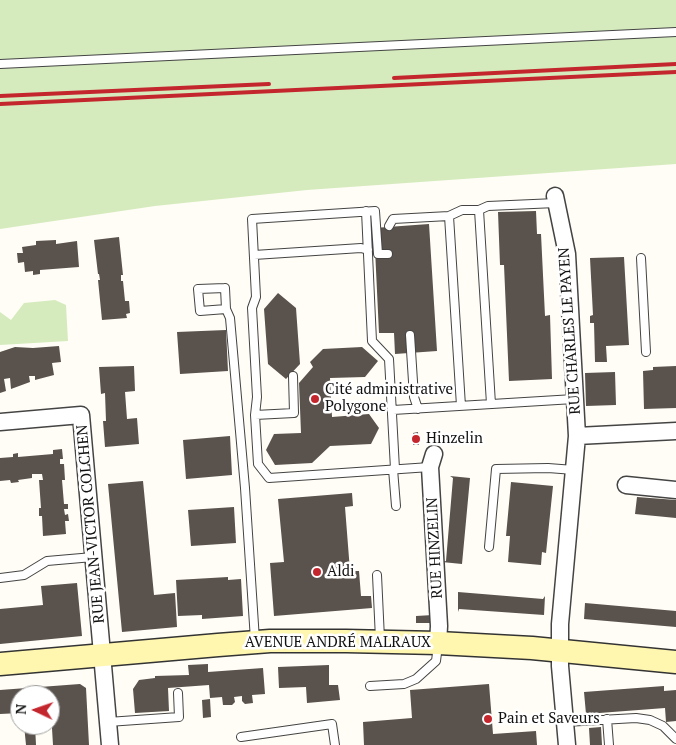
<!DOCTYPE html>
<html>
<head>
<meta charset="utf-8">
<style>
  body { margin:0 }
  #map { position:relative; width:676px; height:745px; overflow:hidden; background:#fffdf5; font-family:"PT Serif",serif }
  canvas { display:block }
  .north { position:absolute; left:10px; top:685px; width:50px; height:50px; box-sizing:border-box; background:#fff; border:1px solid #a0a0a0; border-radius:50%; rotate:273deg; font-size:14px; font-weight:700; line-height:20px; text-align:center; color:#111 }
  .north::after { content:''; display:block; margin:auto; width:18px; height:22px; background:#c4262e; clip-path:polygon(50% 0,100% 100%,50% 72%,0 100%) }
</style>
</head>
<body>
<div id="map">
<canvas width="676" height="745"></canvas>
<div class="north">N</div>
</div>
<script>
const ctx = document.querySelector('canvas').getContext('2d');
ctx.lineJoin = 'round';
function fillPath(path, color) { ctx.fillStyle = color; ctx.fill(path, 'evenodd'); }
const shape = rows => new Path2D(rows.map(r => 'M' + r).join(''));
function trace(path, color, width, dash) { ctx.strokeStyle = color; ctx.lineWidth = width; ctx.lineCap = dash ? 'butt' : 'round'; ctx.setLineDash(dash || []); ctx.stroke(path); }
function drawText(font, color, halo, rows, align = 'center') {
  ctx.font = font + ' "PT Serif",serif'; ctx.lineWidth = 5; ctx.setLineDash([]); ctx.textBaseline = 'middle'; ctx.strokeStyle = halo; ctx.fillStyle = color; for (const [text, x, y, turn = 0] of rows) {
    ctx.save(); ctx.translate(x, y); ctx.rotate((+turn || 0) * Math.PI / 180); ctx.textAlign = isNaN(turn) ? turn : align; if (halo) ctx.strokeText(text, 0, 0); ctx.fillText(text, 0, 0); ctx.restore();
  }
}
fillPath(shape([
  [0,0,676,0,676,164,307,190,155,206,0,229],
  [55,300,66,305,68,341,0,345,0,312,11,320,24,303]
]), '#d5ebbd');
fillPath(shape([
  [536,211,537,234,541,234,545,316,550,315,552,379,509,381,504,265,500,265,498,212],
  [429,224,437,351,395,354,394,333,379,333,374,228],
  [119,237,123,275,121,275,121,281,123,281,125,301,129,301,130,313,126,314,127,318,102,320,98,280,100,280,99,274,98,274,94,240],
  [56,240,56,244,77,241,79,267,40,270,40,274,33,275,33,271,25,272,24,262,18,263,17,253,23,253,22,247,36,245,36,241],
  [624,257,629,345,606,346,607,362,595,362,594,323,590,323,590,316,593,315,590,258],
  [278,293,296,308,300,364,286,379,268,364,264,309],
  [226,330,228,371,180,374,177,332],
  [59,346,61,362,52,363,54,375,35,380,35,376,29,376,30,382,11,389,10,378,4,379,6,391,0,393,0,352,15,347,33,348],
  [362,347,378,361,365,377,330,378,332,417,369,414,379,428,371,444,330,446,312,463,275,465,266,450,274,434,301,433,299,383,313,367,310,362,323,349],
  [134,366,135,391,125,392,127,419,137,418,139,444,105,447,103,421,106,421,105,393,101,394,99,367],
  [676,366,676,408,644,409,643,371,653,370,653,367],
  [615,372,616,405,586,406,585,373],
  [418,432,419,445,413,445,413,433],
  [230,436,232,475,186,479,183,440],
  [62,449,63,459,60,459,60,464,64,464,65,480,62,480,64,504,68,504,68,509,64,509,65,515,68,514,69,521,65,521,66,534,43,536,42,516,39,516,39,508,41,508,39,480,43,480,42,474,32,474,32,478,18,480,19,482,11,483,10,480,0,481,0,458,13,457,13,454,18,453,18,457,53,454,53,450],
  [450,476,470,478,462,564,442,562,446,561,453,478],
  [143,481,154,595,175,593,177,627,122,632,108,484],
  [511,482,553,486,546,553,542,552,541,565,508,562,510,536,506,536],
  [352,493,353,506,345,507,350,571,359,571,361,596,371,596,372,608,274,616,270,563,284,562,278,499],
  [637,497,676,500,676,518,635,514],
  [234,507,236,543,191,546,188,510],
  [228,577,228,580,241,579,243,616,202,619,202,615,178,616,176,580],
  [77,583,82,636,0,644,0,609,43,605,41,586],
  [458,592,543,599,545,596,544,615,459,609,458,612],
  [585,603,676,611,676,627,584,619],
  [433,615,433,623,416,623,416,616],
  [208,664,208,672,263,668,265,694,252,695,253,703,245,704,242,701,242,696,234,697,235,702,232,705,223,705,222,697,210,698,209,685,168,688,169,711,135,713,133,689,139,680,155,678,155,676,189,675,188,665],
  [329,665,329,685,338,685,340,700,307,703,306,687,279,688,278,667],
  [80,684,86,688,89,745,53,745,50,695,20,695,20,713,0,714,0,690],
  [489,684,493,734,536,731,537,745,364,745,363,722,412,718,410,690],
  [664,686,664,691,676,690,676,721,666,722,665,708,586,714,584,692],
  [210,699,211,717,203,718,202,700],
  [24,725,35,725,36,745,26,745],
  [601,727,602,745,590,745,589,728]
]), '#5a524d');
const lane = shape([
  [0,64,676,32],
  [479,210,488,206,556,203],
  [366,211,372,341,389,359,395,469],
  [389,226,393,219,449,216],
  [388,254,378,254,375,211,252,219,256,297,252,308,257,397,255,415,258,464,269,478,430,467],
  [254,255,361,248,368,250],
  [641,258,646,352],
  [225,288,226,309,200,311,198,289,225,288],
  [226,309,230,318,245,488,255,640],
  [410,335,414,397,418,409],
  [461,406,449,216,462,210,479,210,491,404],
  [393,410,574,399],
  [255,415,294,413,293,376],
  [393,469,396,506],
  [489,547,496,469,548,468,574,470],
  [377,575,380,639],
  [0,578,24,575,47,561,93,557],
  [370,686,404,684,416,679,436,661,438,645],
  [607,719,609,745],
  [108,722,179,717,178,693],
  [565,722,636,718,650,720,663,726,676,739],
  [241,737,332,724,335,745]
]);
const street = shape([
  [555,196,567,254,577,436,560,624,560,666,567,745],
  [0,422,81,415,110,745],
  [577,436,676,431],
  [434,454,430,467,439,626,438,643],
  [626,485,676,490]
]);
const secondary = shape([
  [0,664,218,645,270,641,346,641,438,643,532,648,676,662]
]);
trace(lane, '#444', 10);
trace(street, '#444', 19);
trace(secondary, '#333', 25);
trace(lane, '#fff', 8);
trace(street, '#fff', 16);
trace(secondary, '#fff6b0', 22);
trace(shape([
  [394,78,676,64],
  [0,96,269,84],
  [0,104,676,72]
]), '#c4262e', 4);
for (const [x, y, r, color] of [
  [315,399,5,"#c4262e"],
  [416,439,5,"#c4262e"],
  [317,572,5,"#c4262e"],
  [488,719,5,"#c4262e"]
]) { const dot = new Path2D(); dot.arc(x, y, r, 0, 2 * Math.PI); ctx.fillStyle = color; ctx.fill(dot); trace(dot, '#fff', 2); }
drawText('15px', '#111', '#fff', [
  ["RUE CHARLES LE PAYEN",570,331,-94],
  ["RUE JEAN-VICTOR COLCHEN",91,524,-95],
  ["RUE HINZELIN",435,548,-93],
  ["AVENUE ANDRÉ MALRAUX",338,643]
]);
drawText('15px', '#111', '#fff', [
  ["Cité administrative",325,390],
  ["Polygone",325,407],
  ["Hinzelin",426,439],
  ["Aldi",327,572],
  ["Pain et Saveurs",498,719]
], 'left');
</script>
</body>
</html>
